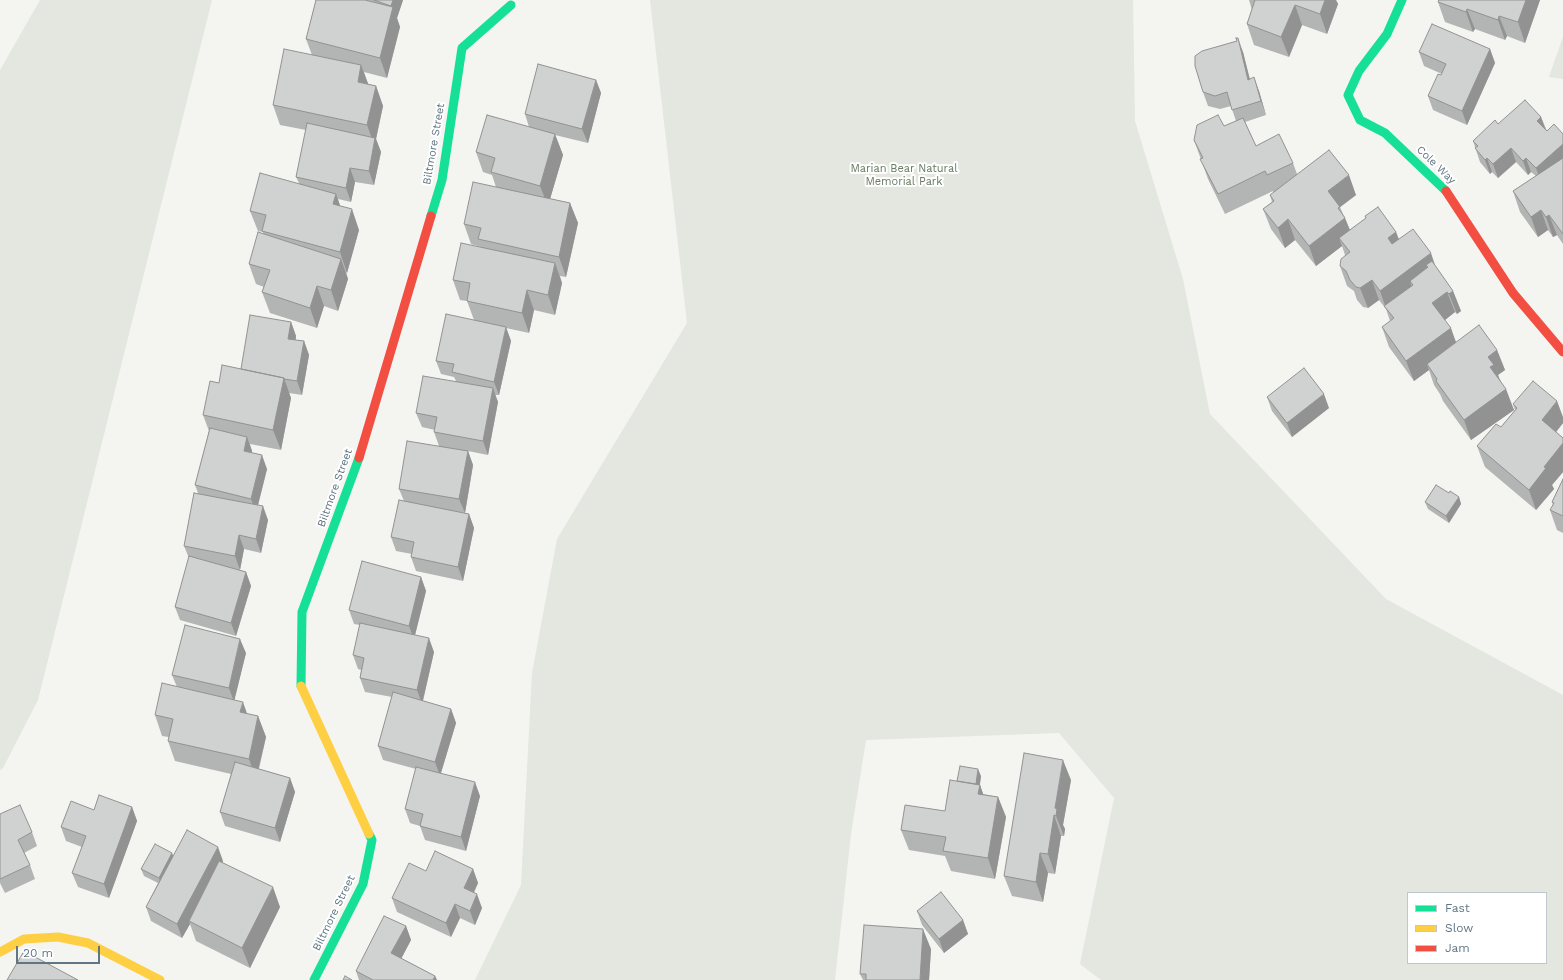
<!DOCTYPE html>
<html>
<head>
<meta charset="utf-8">
<style>
  body { margin:0 }
  #map { position:relative; width:1563px; height:980px; overflow:hidden; background:#f4f4f1; font-family:"Work Sans",sans-serif }
  canvas { display:block }
  .legend { position:absolute; left:1407px; top:892px; width:140px; height:72px; box-sizing:border-box; background:#fff; border:1px solid #bfc8ce; margin:0; padding:5px 7px; list-style:none; font-size:12px; color:#607684 }
  .legend li { display:flex; align-items:center; gap:8px; height:20px }
  .legend b { width:20px; border:1px solid #bfc8ce }
  .scale { position:absolute; left:16px; top:946px; width:84px; height:18px; box-sizing:border-box; border:2px solid #607684; border-top:0; padding-left:5px; font-size:12px; line-height:14px; white-space:nowrap; color:#607684; -webkit-text-stroke:3px #fff; paint-order:stroke }
</style>
</head>
<body>
<div id="map">
<canvas width="1563" height="980"></canvas>
<ul class="legend">
<li><b style="height:5px;background:#16e098"></b>Fast</li>
<li><b style="height:5px;background:#ffcf43"></b>Slow</li>
<li><b style="height:5px;background:#f24e42"></b>Jam</li>
</ul>
<div class="scale">20 m</div>
</div>
<script>
const ctx = document.querySelector('canvas').getContext('2d');
ctx.lineJoin = 'round';
function fillPath(path, color) { ctx.fillStyle = color; ctx.fill(path, 'evenodd'); }
const shape = rows => new Path2D(rows.map(r => 'M' + r).join(''));
function trace(path, color, width, dash) { ctx.strokeStyle = color; ctx.lineWidth = width; ctx.lineCap = dash ? 'butt' : 'round'; ctx.setLineDash(dash || []); ctx.stroke(path); }
function drawText(font, color, halo, rows, align = 'center') {
  ctx.font = font + ' "Work Sans",sans-serif'; ctx.lineWidth = 4; ctx.setLineDash([]); ctx.textBaseline = 'middle'; ctx.strokeStyle = halo; ctx.fillStyle = color; for (const [text, x, y, turn = 0] of rows) {
    ctx.save(); ctx.translate(x, y); ctx.rotate((+turn || 0) * Math.PI / 180); ctx.textAlign = isNaN(turn) ? turn : align; if (halo) ctx.strokeText(text, 0, 0); ctx.fillText(text, 0, 0); ctx.restore();
  }
}
fillPath(shape([
  [40,0,212,0,38,700,3,768,0,770,0,70],
  [650,0,1133,0,1135,121,1183,279,1210,414,1386,599,1563,695,1563,980,1101,980,1080,964,1114,798,1059,733,866,740,851,834,835,980,475,980,521,885,532,673,557,539,687,323],
  [1408,893,1546,893,1546,963,1408,963],
  [1563,37,1563,79,1549,77,1552,68]
]), '#e3e7df');
trace(shape([
  [1402,0,1387,34,1359,71,1348,95,1360,120,1385,133,1446,191],
  [431,216,442,180,462,48,511,5],
  [301,686,302,612,359,458],
  [314,980,363,884,372,840,369,834]
]), '#16e098', 9);
trace(shape([
  [301,686,369,834],
  [0,952,24,939,58,937,88,943,160,980]
]), '#ffcf43', 9);
trace(shape([
  [1446,191,1513,293,1563,352],
  [359,458,431,216]
]), '#f24e42', 9);
fillPath(shape([
  [316,0,403,0,397,18,400,27,387,78,364,72,368,84,376,86,383,106,376,139,381,152,374,185,355,182,351,202,338,199,340,206,359,230,347,273,346,272,348,279,338,311,324,306,317,328,270,313,262,292,264,287,256,284,249,264,263,234,263,232,258,231,250,211,299,183,296,177,306,130,280,125,273,105,312,55,306,39],
  [1249,0,1336,0,1338,4,1327,34,1302,25,1289,57,1254,45,1247,24,1252,10],
  [1439,0,1540,0,1525,43,1507,36,1505,40,1475,29,1473,32,1445,22,1438,2],
  [1490,49,1495,63,1467,125,1433,110,1428,96,1442,74,1424,66,1419,52],
  [1243,52,1250,79,1259,91,1266,115,1245,122,1256,146,1293,163,1297,174,1356,195,1340,207,1350,230,1366,218,1365,216,1396,232,1399,239,1436,267,1453,291,1461,311,1457,314,1455,312,1445,320,1456,342,1497,350,1505,370,1498,375,1514,410,1471,440,1443,401,1440,394,1434,385,1429,370,1414,381,1389,347,1382,327,1390,321,1386,309,1379,300,1368,308,1363,307,1357,300,1354,291,1347,286,1340,266,1345,255,1342,246,1316,266,1295,240,1285,248,1271,229,1263,209,1272,202,1270,195,1273,193,1273,191,1225,214,1208,179,1194,140,1236,121,1231,106,1220,109,1208,106,1203,92],
  [596,80,601,93,588,143,555,135,563,155,550,199,570,203,578,223,566,277,560,276,562,283,555,315,534,310,529,333,506,328,511,341,499,395,495,395,498,402,488,455,468,451,473,465,465,513,451,511,469,514,474,528,463,581,416,571,411,557,412,554,396,551,391,537,404,501,399,489,439,446,434,432,435,430,422,427,416,413,456,381,454,377,441,374,436,361,474,320,467,301,460,300,453,280,481,247,471,244,464,224,496,187,492,175,483,172,476,152,529,127,525,114],
  [1541,117,1547,131,1563,134,1563,244,1557,235,1553,237,1548,230,1538,237,1520,212,1513,191,1536,176,1531,172,1528,175,1516,162,1498,178,1492,172,1490,174,1480,162,1473,141,1498,124],
  [291,322,296,336,296,340,304,341,309,355,302,395,289,393,291,398,281,450,250,444,252,451,252,453,267,469,258,505,268,520,261,553,244,549,240,570,236,569,246,572,251,586,236,636,180,620,175,607,189,558,184,546,198,493,195,485,209,431,203,415,219,383,241,369],
  [1267,397,1329,408,1292,437,1272,411],
  [1513,404,1563,417,1563,423,1556,432,1563,438,1563,472,1552,485,1554,489,1536,510,1485,467,1477,446,1501,427,1515,410],
  [1563,479,1563,533,1557,530,1550,510,1553,505,1552,502],
  [1459,497,1461,504,1449,523,1428,509,1425,502],
  [421,577,426,591,415,635,434,652,423,701,451,709,456,723,441,773,480,796,466,851,425,840,420,826,410,823,405,809,416,769,383,760,378,746,392,697,365,692,360,678,361,670,358,669,353,655,360,625,354,624,349,610],
  [246,653,234,700,247,714,258,716,266,737,259,769,290,778,295,792,280,842,225,826,220,812,231,774,175,761,168,741,169,737,162,736,155,715,177,687,172,675],
  [981,776,980,785,983,794,998,797,1006,817,995,879,951,871,945,856,909,850,901,830,945,811,957,781],
  [1071,780,1063,825,1065,829,1064,836,1061,836,1055,874,1048,873,1043,902,1012,896,1004,876],
  [132,807,137,821,109,898,78,887,72,873,82,847,66,841,61,827,94,810],
  [0,814,32,832,37,846,24,853,30,865,35,879,5,893,0,883],
  [172,853,173,856,223,861,222,862,280,907,250,968,196,941,190,924,182,938,151,921,146,907,158,883,144,876,141,869],
  [473,869,478,883,474,893,482,908,475,925,460,918,451,937,397,912,392,898,426,871],
  [917,911,963,920,968,934,944,953,922,925],
  [406,926,411,940,401,958,435,976,437,980,359,980,356,971],
  [931,949,929,980,863,980,860,974]
]), '#b3b4b4');
fillPath(shape([
  [393,0,403,0,397,18,400,27,387,78,380,58,392,8,391,6],
  [1325,0,1336,0,1338,4,1327,34,1320,14],
  [1526,0,1540,0,1525,43,1518,22],
  [1295,5,1302,25,1289,57,1281,37],
  [1467,9,1475,29,1473,32,1466,12],
  [1499,16,1507,36,1505,40,1498,20],
  [1238,38,1243,52,1253,93,1248,80],
  [1490,49,1495,63,1467,125,1462,111],
  [361,65,369,86,358,82],
  [1254,77,1259,91,1266,115,1261,101],
  [596,80,601,93,588,143,582,129],
  [376,86,383,106,376,139,381,152,374,185,369,171,374,144,367,125],
  [1541,117,1546,131,1537,121],
  [555,134,563,155,548,206,540,186],
  [1563,144,1563,163,1541,182,1536,168],
  [1511,148,1516,162,1498,178,1493,164],
  [1487,158,1492,172,1490,174,1485,160],
  [1526,158,1531,172,1528,175,1523,161],
  [350,168,355,182,351,202,346,188],
  [1349,175,1356,195,1335,211,1328,191],
  [336,194,343,214,333,204],
  [570,203,578,223,566,277,559,257],
  [352,209,359,230,347,273,340,252],
  [1541,210,1548,230,1538,237,1531,217],
  [1549,215,1557,235,1553,237,1546,217],
  [1345,218,1353,238,1339,238,1342,246,1316,266,1309,246],
  [1288,219,1295,240,1285,248,1278,228],
  [1396,232,1403,252,1395,258,1388,238],
  [1431,253,1438,274,1428,267,1426,265,1432,279,1410,281,1413,292,1386,308,1380,291],
  [341,259,348,279,338,311,331,290],
  [555,263,562,283,555,315,548,295],
  [1372,280,1379,300,1368,308,1360,288],
  [317,286,324,306,317,328,310,308],
  [527,290,534,310,529,333,522,313],
  [1453,291,1461,311,1457,314,1449,294],
  [1447,292,1455,312,1440,324,1432,303],
  [291,322,296,336,293,352,288,339],
  [506,327,511,341,499,395,494,382],
  [1451,328,1458,348,1427,364,1429,370,1414,381,1406,361],
  [304,341,309,355,302,395,297,381],
  [1497,350,1505,370,1498,375,1501,385,1490,367,1488,357],
  [284,378,291,398,281,450,273,430],
  [493,388,498,402,488,455,483,441],
  [1506,389,1514,410,1471,440,1464,420],
  [1324,394,1329,408,1292,437,1287,423],
  [1557,401,1563,417,1563,423,1549,441,1542,420],
  [247,437,252,451,249,465,244,451],
  [1563,443,1563,472,1552,485,1554,489,1536,510,1529,490,1544,467],
  [468,451,473,465,465,513,459,499],
  [262,455,267,469,256,513,251,499],
  [1459,497,1461,504,1449,523,1446,516],
  [263,506,268,520,261,553,256,539],
  [469,514,474,528,463,581,458,567],
  [239,535,244,549,240,570,235,556],
  [246,572,251,586,236,636,231,623],
  [421,577,426,591,414,639,409,626],
  [429,638,434,652,422,704,417,690],
  [240,639,246,653,234,702,229,688],
  [243,702,250,722,240,712],
  [451,709,456,723,440,776,435,762],
  [258,716,266,737,256,779,249,759],
  [1063,760,1071,780,1063,825,1065,829,1064,836,1056,816,1055,808],
  [978,769,981,776,977,802,974,795],
  [290,778,295,792,280,842,275,828],
  [475,782,480,796,466,851,461,837],
  [980,785,987,805,978,794],
  [998,797,1006,817,995,879,988,858],
  [132,807,137,821,109,898,104,884],
  [1054,815,1061,836,1055,874,1048,854],
  [218,847,223,861,191,922,189,921,190,924,182,938,177,924],
  [172,853,175,861,161,885,159,878],
  [1040,853,1048,873,1043,902,1036,882],
  [473,869,478,883,469,902,464,888],
  [273,887,280,907,250,968,242,948],
  [477,894,482,908,475,925,470,911],
  [455,904,460,918,451,937,446,923],
  [963,920,968,934,944,953,939,939],
  [406,926,411,940,397,967,391,953],
  [923,929,931,949,929,980,920,980],
  [435,976,437,980,433,980]
]), '#929292');
const building = shape([
  [316,0,365,0,393,7,380,58,306,39,316,0],
  [374,0,393,0,391,6,374,0],
  [1255,0,1325,0,1320,14,1295,5,1281,37,1247,24,1255,0],
  [1439,0,1526,0,1518,22,1499,16,1498,20,1467,9,1466,12,1438,2,1439,0],
  [1432,24,1490,49,1462,111,1428,96,1438,74,1441,75,1446,64,1419,52,1432,24],
  [1236,38,1238,38,1248,80,1254,77,1261,101,1232,110,1227,92,1215,96,1203,92,1195,66,1195,56,1202,51,1237,41,1236,38],
  [284,49,361,65,358,82,376,86,367,125,273,105,284,49],
  [538,64,596,80,582,129,525,114,538,64],
  [1525,100,1541,117,1537,121,1547,131,1554,124,1563,134,1563,144,1536,168,1526,158,1523,161,1511,148,1493,164,1487,158,1485,160,1475,148,1478,146,1473,141,1495,120,1498,124,1525,100],
  [487,115,555,134,540,186,491,172,495,158,476,152,487,115],
  [1218,115,1224,126,1243,118,1256,146,1279,134,1293,163,1267,175,1265,171,1218,194,1200,159,1203,158,1194,140,1197,125,1218,115],
  [307,123,375,138,369,171,350,168,346,188,296,177,307,123],
  [1329,150,1349,175,1328,191,1340,207,1338,208,1345,218,1309,246,1288,219,1278,228,1263,209,1274,201,1270,195,1329,150],
  [1563,158,1563,234,1549,215,1546,217,1541,210,1531,217,1513,191,1563,158],
  [260,173,336,194,333,204,352,209,340,252,262,231,266,215,250,211,260,173],
  [473,182,570,203,559,257,478,239,481,228,464,224,473,182],
  [1378,207,1396,232,1388,238,1392,244,1413,229,1431,253,1380,291,1372,280,1360,288,1356,287,1350,280,1346,271,1340,266,1341,259,1350,252,1339,238,1366,218,1365,216,1378,207],
  [258,232,341,259,331,290,317,286,310,308,262,292,270,270,249,264,258,232],
  [461,243,555,263,548,295,527,290,522,313,467,301,470,283,453,280,461,243],
  [1432,261,1453,291,1449,294,1447,292,1432,303,1451,328,1406,361,1382,327,1394,318,1384,306,1413,285,1410,281,1428,267,1426,265,1432,261],
  [446,314,506,327,494,382,452,372,454,364,436,361,446,314],
  [250,315,291,322,288,339,304,341,297,381,284,379,284,378,241,369,250,315],
  [1479,325,1497,350,1488,357,1494,365,1490,367,1506,389,1464,420,1436,381,1437,379,1427,364,1479,325],
  [222,365,284,378,273,430,203,415,210,381,219,383,222,365],
  [1304,368,1324,394,1287,423,1267,397,1304,368],
  [423,376,493,388,483,441,434,432,437,417,416,413,423,376],
  [1533,381,1557,401,1542,420,1563,438,1563,443,1544,467,1546,468,1529,490,1477,446,1496,424,1501,427,1517,408,1513,404,1533,381],
  [210,428,247,437,244,451,262,455,251,499,195,485,210,428],
  [407,441,468,451,459,499,399,489,407,441],
  [1563,479,1563,516,1550,510,1554,503,1552,502,1563,479],
  [1436,485,1449,493,1450,491,1459,497,1446,516,1425,502,1436,485],
  [194,493,263,506,256,539,239,535,235,556,184,546,194,493],
  [399,500,469,514,458,567,411,557,414,542,391,537,399,500],
  [189,556,246,572,231,623,175,607,189,556],
  [362,561,421,577,409,626,349,610,362,561],
  [360,623,429,638,417,690,360,678,364,658,353,655,360,623],
  [185,625,240,639,229,688,172,675,185,625],
  [162,683,243,702,240,712,258,716,249,759,168,741,173,719,155,715,162,683],
  [393,692,451,709,435,762,378,746,393,692],
  [1024,753,1063,760,1055,808,1057,809,1056,816,1054,815,1048,854,1040,853,1036,882,1004,876,1024,753],
  [235,762,290,778,275,828,220,812,235,762],
  [960,766,978,769,976,784,957,781,960,766],
  [416,767,475,782,461,837,420,826,423,814,405,809,416,767],
  [950,780,980,785,978,794,998,797,988,858,943,851,946,837,901,830,905,805,945,811,950,780],
  [99,795,132,807,104,884,72,873,86,836,61,827,71,801,94,810,99,795],
  [20,805,32,832,18,840,30,865,0,879,0,814,20,805],
  [187,830,218,847,177,924,146,907,187,830],
  [155,844,172,853,159,878,141,869,155,844],
  [435,851,473,869,464,888,477,894,470,911,455,904,446,923,392,898,409,863,426,871,435,851],
  [219,861,273,887,242,948,189,921,219,861],
  [941,892,963,920,939,939,917,911,941,892],
  [384,916,406,926,391,953,435,976,433,980,373,980,356,971,384,916],
  [864,925,923,929,920,980,866,980,866,974,860,974,864,925],
  [24,951,78,980,7,980,24,951],
  [345,976,352,980,343,980,345,976]
]);
fillPath(building, '#d0d1d1');
trace(building, '#929292', 1);
drawText('11px', '#607684', '#fff', [
  ["Biltmore Street",434,144,-80],
  ["Cole Way",1436,165,44],
  ["Biltmore Street",335,488,-70],
  ["Biltmore Street",334,913,-64]
]);
drawText('11px', '#667b60', '#fff', [
  ["Marian Bear Natural",904,169],
  ["Memorial Park",904,182]
]);
</script>
</body>
</html>
